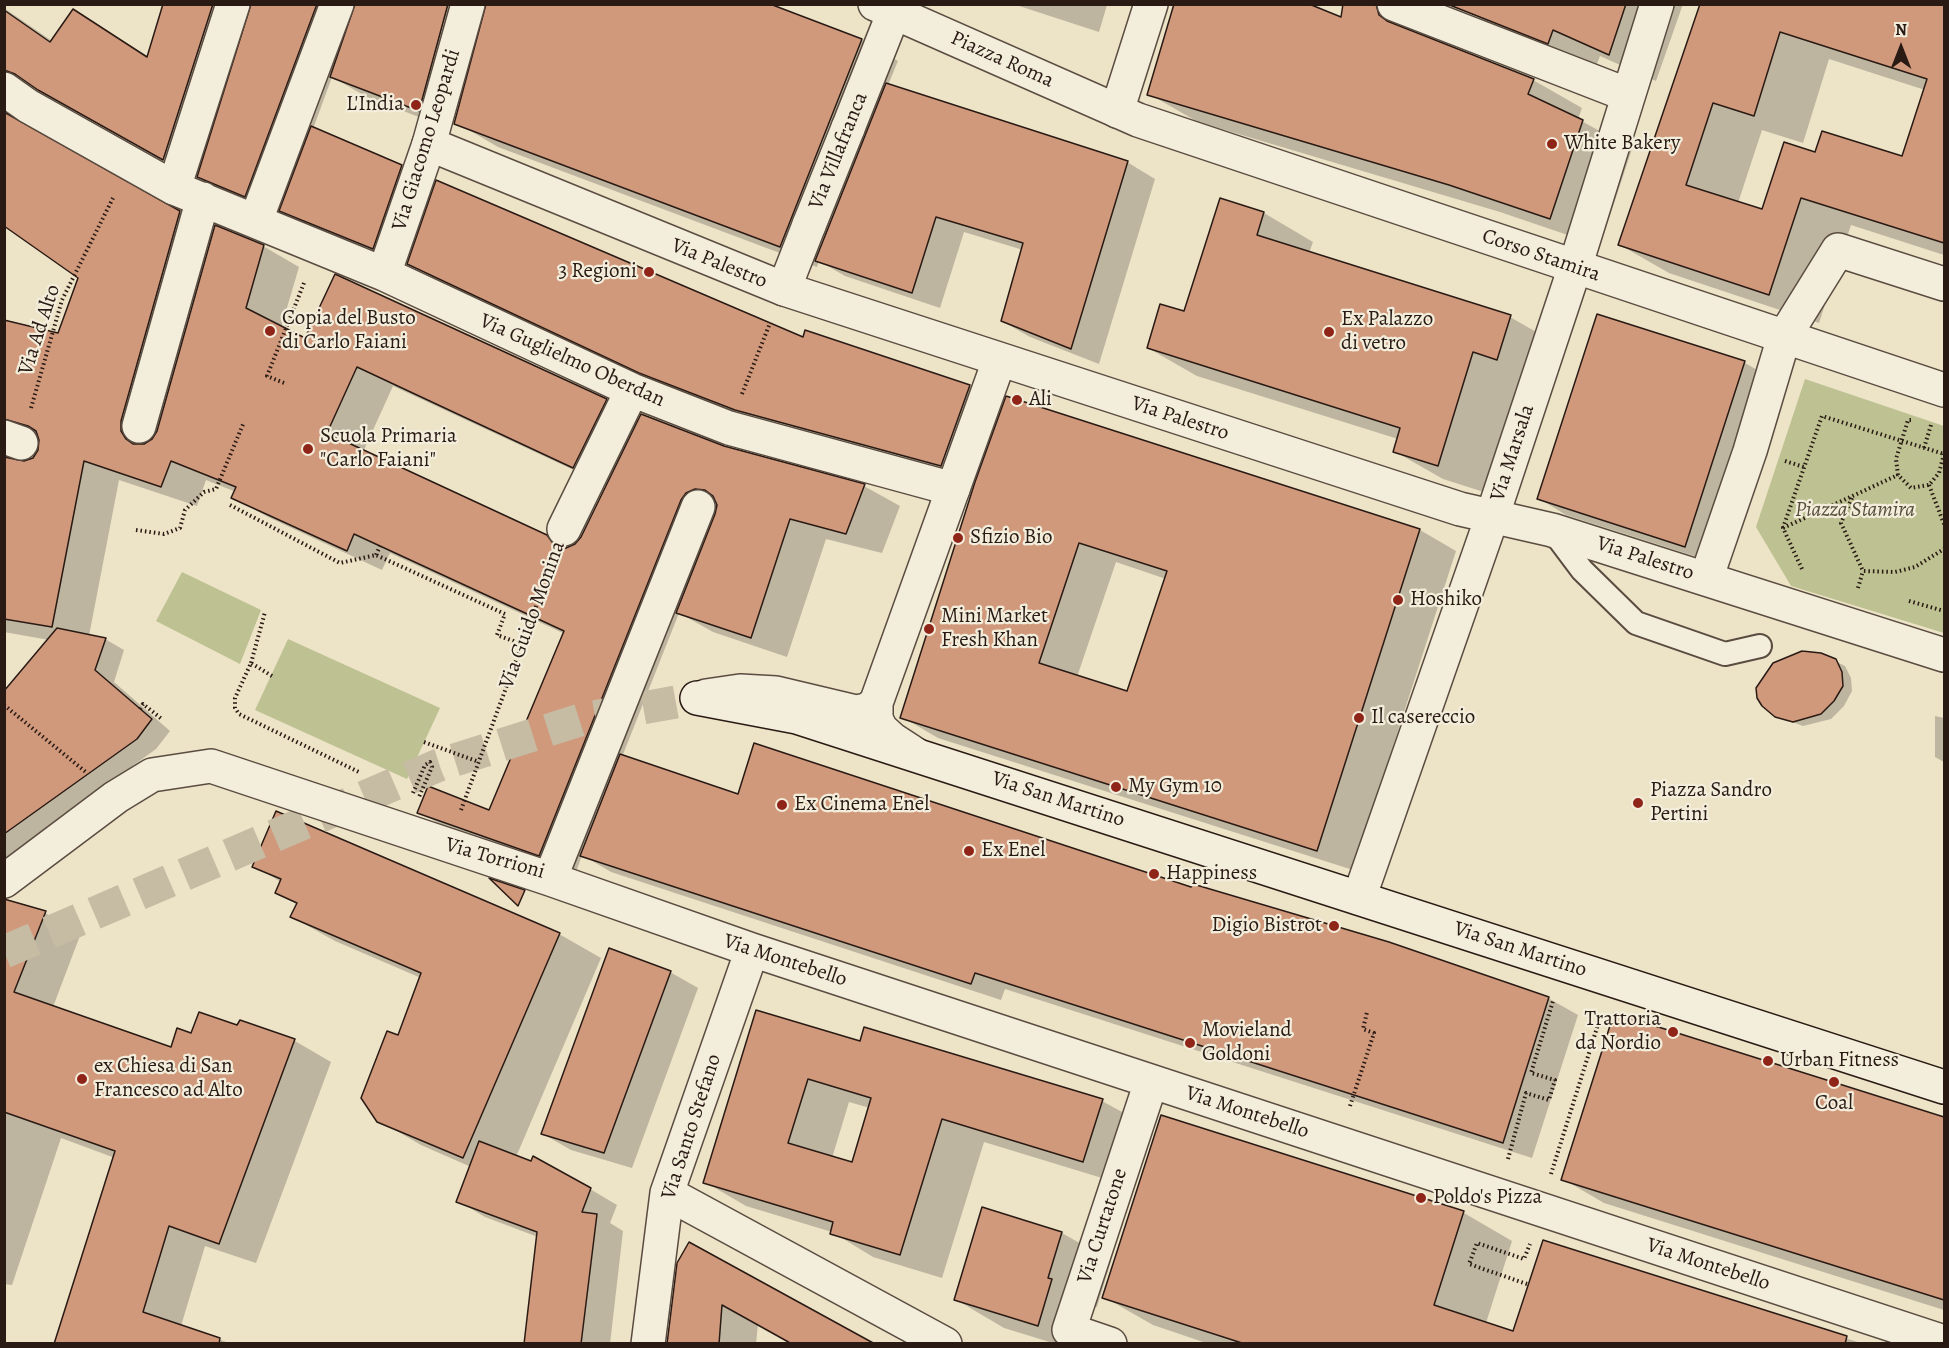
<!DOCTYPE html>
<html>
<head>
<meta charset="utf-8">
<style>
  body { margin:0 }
  #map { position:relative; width:1949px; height:1348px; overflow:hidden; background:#ede3c7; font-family:Alegreya,serif }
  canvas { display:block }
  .frame { position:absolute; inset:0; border:6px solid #291a14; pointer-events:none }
  .north { position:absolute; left:1871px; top:18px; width:60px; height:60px; -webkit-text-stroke:4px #f3eddb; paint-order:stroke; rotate:0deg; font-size:16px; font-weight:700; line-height:24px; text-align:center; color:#291a14 }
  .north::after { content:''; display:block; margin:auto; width:21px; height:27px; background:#291a14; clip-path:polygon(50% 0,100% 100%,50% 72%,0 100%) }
</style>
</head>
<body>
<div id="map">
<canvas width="1949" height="1348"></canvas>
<div class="frame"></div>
<div class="north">N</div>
</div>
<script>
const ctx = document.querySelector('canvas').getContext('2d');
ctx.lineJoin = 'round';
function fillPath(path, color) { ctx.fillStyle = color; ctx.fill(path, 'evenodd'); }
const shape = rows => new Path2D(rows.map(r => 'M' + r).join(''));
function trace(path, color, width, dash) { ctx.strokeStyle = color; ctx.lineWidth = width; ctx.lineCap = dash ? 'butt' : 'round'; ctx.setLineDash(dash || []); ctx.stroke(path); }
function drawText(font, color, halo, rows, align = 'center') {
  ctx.font = font + ' Alegreya,serif'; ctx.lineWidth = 4.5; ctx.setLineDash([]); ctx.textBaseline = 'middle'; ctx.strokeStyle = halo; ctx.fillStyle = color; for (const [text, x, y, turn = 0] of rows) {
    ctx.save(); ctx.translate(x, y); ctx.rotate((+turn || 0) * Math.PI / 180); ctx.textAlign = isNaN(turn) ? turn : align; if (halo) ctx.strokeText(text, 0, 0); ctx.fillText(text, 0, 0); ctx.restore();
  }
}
fillPath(shape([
  [1805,379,1944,426,1944,633,1791,586,1756,527],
  [182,572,261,610,240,664,156,621],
  [288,639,440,708,407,779,255,710]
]), '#bec292');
fillPath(shape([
  [164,4,485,4,450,129,367,97,332,77,313,129,401,167,429,183,401,264,309,226,282,211,280,216,234,197,41,90,33,91,23,120,49,140,215,232,263,246,299,267,281,328,306,340,606,400,640,420,723,447,864,486,900,506,882,553,826,539,787,657,713,632,679,613,622,757,739,796,1192,889,1548,998,1578,1015,1532,1158,1005,989,1001,1000,611,872,582,855,575,875,454,832,419,812,490,812,565,634,390,553,382,570,268,517,233,497,236,492,206,480,197,506,119,480,89,636,105,639,124,650,114,682,170,731,156,749,4,859,4,694,49,640,4,632,4,322,59,334,80,278,4,225,4,8,52,41,74,11,149,57],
  [393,386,608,486,582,538,575,546,567,549,363,452],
  [36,438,41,439,40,449,35,458,25,463,21,462,22,451],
  [766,4,862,40,898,61,888,85,1127,162,1155,179,1099,364,1030,337,1002,321,1023,250,964,232,940,308,845,276,819,261,817,267,498,147,462,126],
  [1013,4,1107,4,1107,5,1099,32],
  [1449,4,1683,4,1656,81,1600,56,1595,69,1517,39,1479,17],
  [1701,4,1944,4,1944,255,1851,225,1819,323,1669,273,1620,245],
  [1829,59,1925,90,1903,158,1816,153,1763,211,1738,203,1762,130,1803,143],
  [1451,61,1533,80,1582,108,1578,119,1632,149,1600,246,1500,212,1198,122,1149,94],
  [1220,200,1264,213,1313,242,1309,253,1510,317,1559,345,1487,493,1443,479,1394,451,1398,439,1197,376,1148,348,1185,313],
  [409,263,804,339,806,332,970,386,1005,406,1007,398,1420,530,1456,551,1353,870,938,738,902,717,978,487,776,432,680,395,448,286],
  [1116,562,1166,579,1128,693,1077,677],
  [1598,316,1745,363,1773,379,1713,562,1566,515,1538,498],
  [1835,661,1845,666,1851,678,1852,691,1844,706,1831,719,1803,726,1776,716],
  [1935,716,1944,718,1944,762,1935,757],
  [254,866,559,934,601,958,516,1157,590,1189,617,1205,610,1223,623,1231,610,1344,526,1344,538,1237,485,1217,458,1201,471,1167,421,1145,378,1120,399,1037,421,978,335,941,292,917,298,905,277,893,281,882],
  [4,913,45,913,81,933,53,1007,172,1049,192,1035,238,1027,240,1022,295,1041,331,1062,256,1263,205,1246,181,1326,232,1344,55,1344,115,1158,61,1138,12,1285,4,1284],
  [670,972,698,988,632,1168,571,1150,543,1134],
  [757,1011,861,1043,1102,1101,1144,1124,1125,1185,984,1142,942,1278,873,1257,832,1232,746,1206,705,1182],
  [849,1102,870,1108,853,1164,832,1158],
  [1615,1015,1944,1118,1944,1310,1604,1203,1563,1179],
  [1464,1213,1512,1241,1486,1323,1514,1333,1544,1242,1864,1344,1209,1344,1153,1325,1104,1297],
  [1062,1233,1111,1261,1097,1307,1087,1305,1074,1344,1056,1344,1004,1328,955,1299],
  [679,1263,758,1324,756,1344,666,1344]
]), '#0003');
const building = shape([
  [163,4,213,4,163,160,38,90,15,74,4,70,4,10,50,42,73,9,147,57,163,4],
  [251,4,317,4,245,197,197,177,251,4],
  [355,4,448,4,419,111,330,77,355,4],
  [486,4,770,4,862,39,780,247,454,124,486,4],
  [1174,4,1309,4,1341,17,1343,4,1376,4,1379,15,1387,21,1534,79,1528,94,1583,120,1550,219,1449,185,1147,95,1174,4],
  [1447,4,1626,4,1609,55,1553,30,1548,44,1447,4],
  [1700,4,1944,4,1944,243,1801,198,1769,295,1618,245,1700,4],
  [1780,32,1927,79,1902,156,1822,131,1815,152,1784,142,1762,209,1686,185,1713,103,1754,116,1780,32],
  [886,83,1128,161,1071,349,1001,321,1023,243,936,217,912,293,815,261,886,83],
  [4,112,180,211,121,421,121,431,126,439,133,444,144,444,152,439,157,431,215,225,264,245,246,308,305,338,335,274,607,399,573,468,357,367,327,433,547,535,555,546,566,548,575,544,581,537,641,414,724,446,865,484,846,534,790,519,751,638,676,613,715,514,717,505,713,496,705,490,695,489,686,493,681,500,539,856,417,813,428,786,489,810,564,631,354,534,347,551,231,498,236,487,171,461,161,487,84,461,52,627,4,619,4,457,24,461,33,458,38,450,39,440,36,431,28,426,4,419,4,320,58,333,78,278,4,226,4,112],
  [311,126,402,165,373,249,279,211,311,126],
  [436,180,803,337,805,330,970,385,941,466,735,410,639,373,407,264,436,180],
  [1220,198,1264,212,1257,235,1511,315,1497,360,1473,352,1438,466,1393,452,1400,428,1147,348,1160,304,1184,311,1220,198],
  [1597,314,1745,361,1685,547,1537,499,1597,314],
  [1006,396,1420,529,1317,851,900,718,975,482,1006,396],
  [1079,543,1167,571,1127,691,1039,663,1079,543],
  [57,628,106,638,95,670,152,719,137,739,4,834,4,691,57,628],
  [1802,651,1821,653,1836,659,1842,672,1843,686,1834,701,1821,714,1793,722,1775,717,1762,706,1757,698,1756,688,1773,663,1802,651],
  [754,743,1191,887,1193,884,1389,942,1549,997,1503,1143,975,973,971,984,580,856,620,754,738,794,754,743],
  [276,811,560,933,463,1158,377,1122,361,1098,387,1031,398,1035,421,973,290,917,297,903,275,893,281,879,252,867,276,811],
  [489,878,525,890,518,906,489,878],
  [4,899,46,911,14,992,171,1047,177,1028,191,1033,199,1012,237,1025,240,1020,295,1039,219,1244,169,1226,143,1312,220,1338,219,1344,54,1344,115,1151,4,1112,4,899],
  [609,948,671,971,604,1153,541,1134,609,948],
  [756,1010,860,1041,864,1027,1103,1099,1083,1162,942,1119,900,1255,830,1234,833,1222,703,1183,756,1010],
  [808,1079,871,1098,852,1162,788,1143,808,1079],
  [1614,1013,1944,1117,1944,1300,1561,1180,1614,1013],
  [1161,1115,1464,1211,1434,1305,1513,1331,1543,1240,1847,1336,1845,1344,1245,1344,1102,1298,1161,1115],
  [479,1141,531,1161,533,1156,591,1188,582,1212,597,1214,581,1344,524,1344,537,1232,456,1202,479,1141],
  [982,1207,1062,1232,1048,1278,1052,1279,1038,1326,954,1300,982,1207],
  [689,1242,875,1344,792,1344,722,1305,719,1344,667,1344,677,1263,689,1242]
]);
fillPath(building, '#d1997c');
trace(building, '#291a14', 1.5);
trace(shape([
  [4,952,439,765,583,719,697,698]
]), '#c6bba3', 33, [33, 16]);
const service = shape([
  [1552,530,1582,570,1636,623,1725,654,1760,646]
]);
const pedestrian = shape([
  [1117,111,1151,4],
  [174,188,233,4],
  [256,220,337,4],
  [809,225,848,128],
  [4,437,21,443]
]);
const minor = shape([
  [1394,4,1628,95],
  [4,89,28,106,174,188,384,274,632,390,729,428,953,489],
  [848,128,894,12],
  [384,274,429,144],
  [784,289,809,225],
  [1784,337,1838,250,1944,284],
  [139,426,203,199],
  [1492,517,1575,267,1657,4],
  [564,529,632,390],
  [550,879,698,507],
  [4,881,116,797,152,775,211,766,550,879,752,950,1944,1342],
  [667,1193,945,1344],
  [648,1344,667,1193,752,950],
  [1110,1344,1069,1330,1151,1082]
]);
const tertiary = shape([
  [468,4,429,144,784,289,1460,509,1552,530,1944,655],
  [875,4,1138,120,1944,390],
  [1706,579,1750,451,1784,337],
  [706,696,740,691,776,693,856,712,867,710,876,703],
  [915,754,892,739,881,729,876,719,876,703,999,361],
  [1359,898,1492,517]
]);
const secondary = shape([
  [697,698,797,717,1944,1087]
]);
trace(service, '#5a4c41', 26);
trace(pedestrian, '#5a4c41', 36);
trace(minor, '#5a4c41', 36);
trace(tertiary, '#5a4c41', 36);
trace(secondary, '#291a14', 36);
trace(shape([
  [284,383,267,376,304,283],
  [742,394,770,323],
  [31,408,62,300,113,198],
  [1911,420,1908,420,1896,459,1898,475,1911,488,1929,485,1939,473,1944,454],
  [1924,448,1931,425],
  [1785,461,1804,467],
  [1929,485,1944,524],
  [1852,498,1841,523,1863,571,1895,572,1915,567,1944,549],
  [230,505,340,563,376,555,505,614,497,635,522,644],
  [1783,528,1898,475],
  [136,530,164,534,180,528,185,510,204,492,216,489,244,422],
  [376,555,380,546],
  [1802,569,1783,528,1822,416,1944,454],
  [1858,588,1863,571],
  [1909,601,1944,611],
  [251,663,265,612],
  [272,676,251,663,235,698,235,708,239,714,361,773],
  [4,705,87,773],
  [140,709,143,704,163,720],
  [424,742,479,762],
  [413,793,425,765,430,762,432,767,419,797],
  [461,810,552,563],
  [1350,1106,1374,1033,1363,1029,1367,1012],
  [1508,1159,1526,1093,1549,1100,1555,1080,1531,1073,1553,1001],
  [1551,1174,1601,1015],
  [1527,1284,1469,1264,1477,1243,1524,1259,1530,1244]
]), '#291a14', 4, [1.5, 3]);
trace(service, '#f3eddb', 22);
trace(pedestrian, '#f3eddb', 33);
trace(minor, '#f3eddb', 33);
trace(tertiary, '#f3eddb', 33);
trace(secondary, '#f3eddb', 33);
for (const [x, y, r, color] of [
  [416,105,6,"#8f2418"],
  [1552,144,6,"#8f2418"],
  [649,272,6,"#8f2418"],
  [270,331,6,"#8f2418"],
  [1329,332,6,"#8f2418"],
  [1017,400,6,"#8f2418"],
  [308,449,6,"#8f2418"],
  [958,538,6,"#8f2418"],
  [1398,600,6,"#8f2418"],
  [929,629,6,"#8f2418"],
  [1359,718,6,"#8f2418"],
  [1116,787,6,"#8f2418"],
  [1638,803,6,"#8f2418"],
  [782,805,6,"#8f2418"],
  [969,851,6,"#8f2418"],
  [1154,874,6,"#8f2418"],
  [1334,926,6,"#8f2418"],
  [1673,1032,6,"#8f2418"],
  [1190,1043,6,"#8f2418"],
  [1768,1061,6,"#8f2418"],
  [82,1079,6,"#8f2418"],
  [1834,1082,6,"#8f2418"],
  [1421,1198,6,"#8f2418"]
]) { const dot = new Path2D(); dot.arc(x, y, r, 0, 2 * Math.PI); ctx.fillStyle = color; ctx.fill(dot); trace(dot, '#f3eddb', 2); }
drawText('21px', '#291a14', '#f3eddb', [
  ["Piazza Roma",1002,60,24],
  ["Via Giacomo Leopardi",427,140,-73],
  ["Via Villafranca",839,151,-68],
  ["Corso Stamira",1541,256,19],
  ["Via Palestro",719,264,22],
  ["Via Ad Alto",40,330,-72],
  ["Via Guglielmo Oberdan",572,361,24],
  ["Via Palestro",1180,419,18],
  ["Via Marsala",1513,453,-72],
  ["Via Palestro",1645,559,18],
  ["Via Guido Monina",533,615,-70],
  ["Via San Martino",1058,800,18],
  ["Via Torrioni",495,859,16],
  ["Via San Martino",1520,950,18],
  ["Via Montebello",785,961,18],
  ["Via Montebello",1247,1113,18],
  ["Via Santo Stefano",692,1127,-72],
  ["Via Curtatone",1103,1226,-72],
  ["Via Montebello",1708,1265,18]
]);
drawText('21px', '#291a14', '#f3eddb', [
  ["L'India",404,105,"right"],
  ["White Bakery",1564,144],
  ["3 Regioni",637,272,"right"],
  ["Copia del Busto",282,319],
  ["di Carlo Faiani",282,343],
  ["Ex Palazzo",1341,320],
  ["di vetro",1341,344],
  ["Ali",1029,400],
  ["Scuola Primaria",320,437],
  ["\"Carlo Faiani\"",320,461],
  ["Sfizio Bio",970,538],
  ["Hoshiko",1410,600],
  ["Mini Market",941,617],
  ["Fresh Khan",941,641],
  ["Il casereccio",1371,718],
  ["My Gym 10",1128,787],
  ["Piazza Sandro",1650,791],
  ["Pertini",1650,815],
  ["Ex Cinema Enel",794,805],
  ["Ex Enel",981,851],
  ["Happiness",1166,874],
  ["Digio Bistrot",1322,926,"right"],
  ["Trattoria",1661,1020,"right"],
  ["da Nordio",1661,1044,"right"],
  ["Movieland",1202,1031],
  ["Goldoni",1202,1055],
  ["Urban Fitness",1780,1061],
  ["ex Chiesa di San",94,1067],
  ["Francesco ad Alto",94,1091],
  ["Coal",1834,1104,"center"],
  ["Poldo's Pizza",1433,1198]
], 'left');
drawText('italic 21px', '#564c3a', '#f3eddb', [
  ["Piazza Stamira",1855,511]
]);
</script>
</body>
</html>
